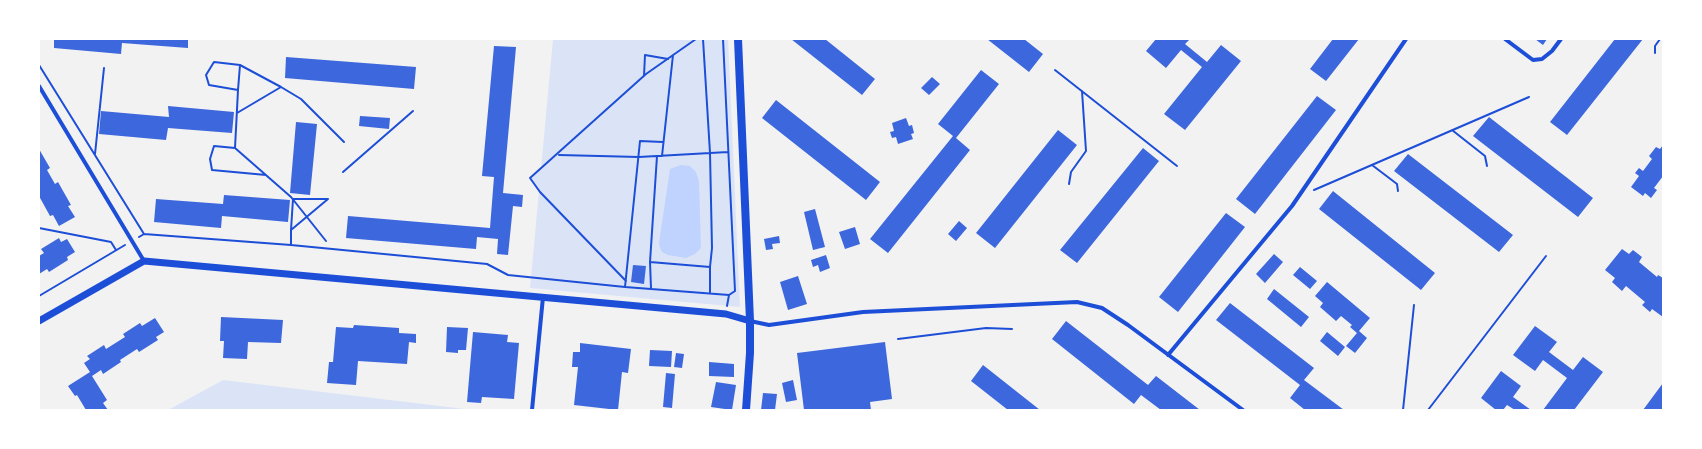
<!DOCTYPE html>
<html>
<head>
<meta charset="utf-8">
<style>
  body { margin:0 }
  #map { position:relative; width:1702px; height:449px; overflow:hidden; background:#f2f2f2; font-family:Poppins,sans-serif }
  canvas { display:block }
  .frame { position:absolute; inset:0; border:40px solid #fff; pointer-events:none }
</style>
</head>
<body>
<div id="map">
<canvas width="1702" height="449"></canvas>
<div class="frame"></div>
</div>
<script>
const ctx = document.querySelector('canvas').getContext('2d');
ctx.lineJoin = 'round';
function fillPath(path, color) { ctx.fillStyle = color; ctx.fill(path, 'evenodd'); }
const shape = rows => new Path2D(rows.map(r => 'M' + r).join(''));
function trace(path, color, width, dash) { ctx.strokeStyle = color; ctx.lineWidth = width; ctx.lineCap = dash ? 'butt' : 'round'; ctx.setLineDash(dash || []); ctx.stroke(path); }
fillPath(shape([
  [553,39,728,39,740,307,530,288,539,191,530,178,541,169],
  [223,380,415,403,473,410,168,410]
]), '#dbe4f7');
fillPath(shape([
  [681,165,690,166,696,172,699,182,701,248,695,254,686,258,668,255,662,252,660,248,659,243,670,169]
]), '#bfd3fe');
fillPath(shape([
  [54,39,188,39,188,48,122,43,121,54,54,48],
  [791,39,825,39,875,79,862,95],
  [987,39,1024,39,1043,54,1029,72],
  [1156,39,1190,39,1185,44,1207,62,1221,45,1241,61,1185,130,1164,114,1202,67,1181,50,1166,68,1146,51],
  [1333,39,1359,39,1326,81,1310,69],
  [1535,39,1547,39,1543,45],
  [1615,39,1643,39,1567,135,1550,122],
  [494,46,516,47,503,193,523,195,522,207,513,206,508,255,497,254,498,239,477,237,476,249,346,238,348,216,490,228,494,177,482,176],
  [286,57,416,67,414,89,285,78],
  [981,70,999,84,956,138,970,150,888,253,870,239,953,136,938,124],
  [932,77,940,84,929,95,921,88],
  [1317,96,1336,110,1255,214,1236,199],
  [776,100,880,182,866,200,762,118],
  [168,106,234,112,232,133,168,128,166,140,99,134,101,111,169,117],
  [360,116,390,118,389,129,359,126],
  [1489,117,1593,198,1578,217,1473,136],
  [906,118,909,126,912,125,914,133,911,134,913,139,898,144,896,137,892,138,890,132,894,131,892,123],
  [296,122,317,124,310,195,290,193],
  [1058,130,1077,145,995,248,976,233],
  [1663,145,1663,176,1654,188,1657,190,1651,198,1645,193,1643,196,1631,187,1639,176,1635,173,1639,168,1643,171,1652,159,1649,156,1656,147,1660,149],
  [1143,148,1159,161,1077,263,1060,250],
  [39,149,50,168,47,170,55,184,58,182,71,205,68,206,75,217,59,226,53,215,50,216,39,196],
  [1408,154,1513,235,1499,252,1394,171],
  [1333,191,1435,273,1421,290,1319,209],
  [224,195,290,200,288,222,222,216,221,228,154,222,156,199,223,204],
  [815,209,825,247,813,250,804,212],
  [1226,213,1245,227,1178,312,1159,297],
  [959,221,967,228,956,241,948,234],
  [855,227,860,244,845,249,839,232],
  [779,236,780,243,772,244,773,249,766,250,764,239],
  [59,238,61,242,67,239,75,252,67,257,68,260,49,272,47,269,39,274,39,256,44,253,41,249],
  [1622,249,1629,254,1633,250,1642,257,1639,262,1657,277,1658,275,1663,278,1663,317,1652,309,1650,312,1642,305,1645,302,1626,286,1622,291,1612,282,1615,278,1605,270],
  [1274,254,1283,262,1265,283,1256,274],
  [826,255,830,268,820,272,818,265,813,267,811,260],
  [633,265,646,266,644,284,631,282],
  [1300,267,1317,281,1310,289,1293,275],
  [798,276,807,304,788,310,780,282],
  [1327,282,1370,318,1359,331,1367,338,1355,353,1346,346,1357,333,1350,327,1352,325,1341,316,1336,321,1320,307,1323,303,1315,296],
  [1274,289,1309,317,1301,327,1267,299],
  [1230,303,1314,368,1304,380,1344,410,1305,410,1290,398,1300,385,1216,320],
  [221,317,283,320,281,343,248,342,247,359,223,358,224,341,220,341],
  [155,318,164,332,156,337,158,340,139,352,137,349,120,360,121,362,103,374,101,370,92,376,107,400,103,403,108,410,86,410,77,395,75,396,68,386,90,372,84,363,90,359,87,356,104,345,106,349,125,337,123,334,140,323,142,326],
  [1066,321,1148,385,1156,376,1200,410,1161,410,1141,395,1134,404,1052,339],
  [354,325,399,328,399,333,416,334,416,343,409,342,407,364,358,361,356,385,327,383,329,362,333,362,336,327,353,328],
  [1535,326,1557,342,1549,352,1573,370,1583,357,1603,372,1574,410,1543,410,1567,378,1543,360,1535,371,1513,355],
  [447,327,468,328,466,350,458,350,458,353,446,352],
  [473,332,508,335,507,342,519,343,514,399,482,397,481,403,467,402],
  [1327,332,1345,347,1338,356,1320,341],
  [885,342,892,399,870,402,871,410,804,410,797,353],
  [580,343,631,349,628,373,622,372,618,410,574,405,578,367,572,367,573,352,580,352],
  [650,350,672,351,671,367,649,366],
  [676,353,684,354,682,368,674,367],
  [709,362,734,364,734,377,709,376],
  [983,365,1040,410,1008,410,971,381],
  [1501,371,1521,386,1513,397,1531,410,1515,410,1507,405,1503,410,1496,410,1481,398],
  [666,373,675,374,672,408,663,407],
  [793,380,797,400,786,402,782,383],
  [716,382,736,385,732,410,711,407],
  [1663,383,1663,410,1643,410],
  [763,393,777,394,775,410,761,410]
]), '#3d67dc');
trace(shape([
  [703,39,710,153,712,248,710,267,710,293],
  [1655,53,1655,46,1660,39],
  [39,65,144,234],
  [1055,70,1177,166],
  [644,76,645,55,668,59],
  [281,87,301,99,344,142],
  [238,90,209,85,206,75,214,62,240,65,238,90,235,148,214,146,210,159,212,170,266,175],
  [237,113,281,87,240,65],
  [1452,130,1485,156,1487,166],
  [235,148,291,197,326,241],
  [95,154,104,68],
  [559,155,639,157,728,152],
  [662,156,673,55],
  [1372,165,1397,184,1398,191],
  [343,172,413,111],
  [1069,184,1071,172,1086,151,1082,91],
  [1314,190,1529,97],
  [39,228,111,242,116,250],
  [139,237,144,234,291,245,487,264,508,275,625,287,729,295,735,291,723,39],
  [291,245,291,230,328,199,293,199,291,230],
  [650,262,710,267],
  [626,281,540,192,530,178,646,74,696,39],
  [625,287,640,141,663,142],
  [651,288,650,262,657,156],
  [39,296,125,245],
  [727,306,729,295],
  [898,339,986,328,1012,329],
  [1403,410,1414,305],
  [1428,410,1546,256]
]), '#1d4ed8', 2);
trace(shape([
  [1505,39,1533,60,1542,59,1552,51,1561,39],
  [39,86,144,261],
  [750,321,769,325,863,312,1077,302,1102,308,1128,325,1243,410],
  [1168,355,1292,206,1406,39],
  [532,410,543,297]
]), '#1d4ed8', 4);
trace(shape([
  [39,321,144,261,726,314,750,321]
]), '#1d4ed8', 7);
trace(shape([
  [738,39,750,321,750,353,746,410]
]), '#1d4ed8', 8);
</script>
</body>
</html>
